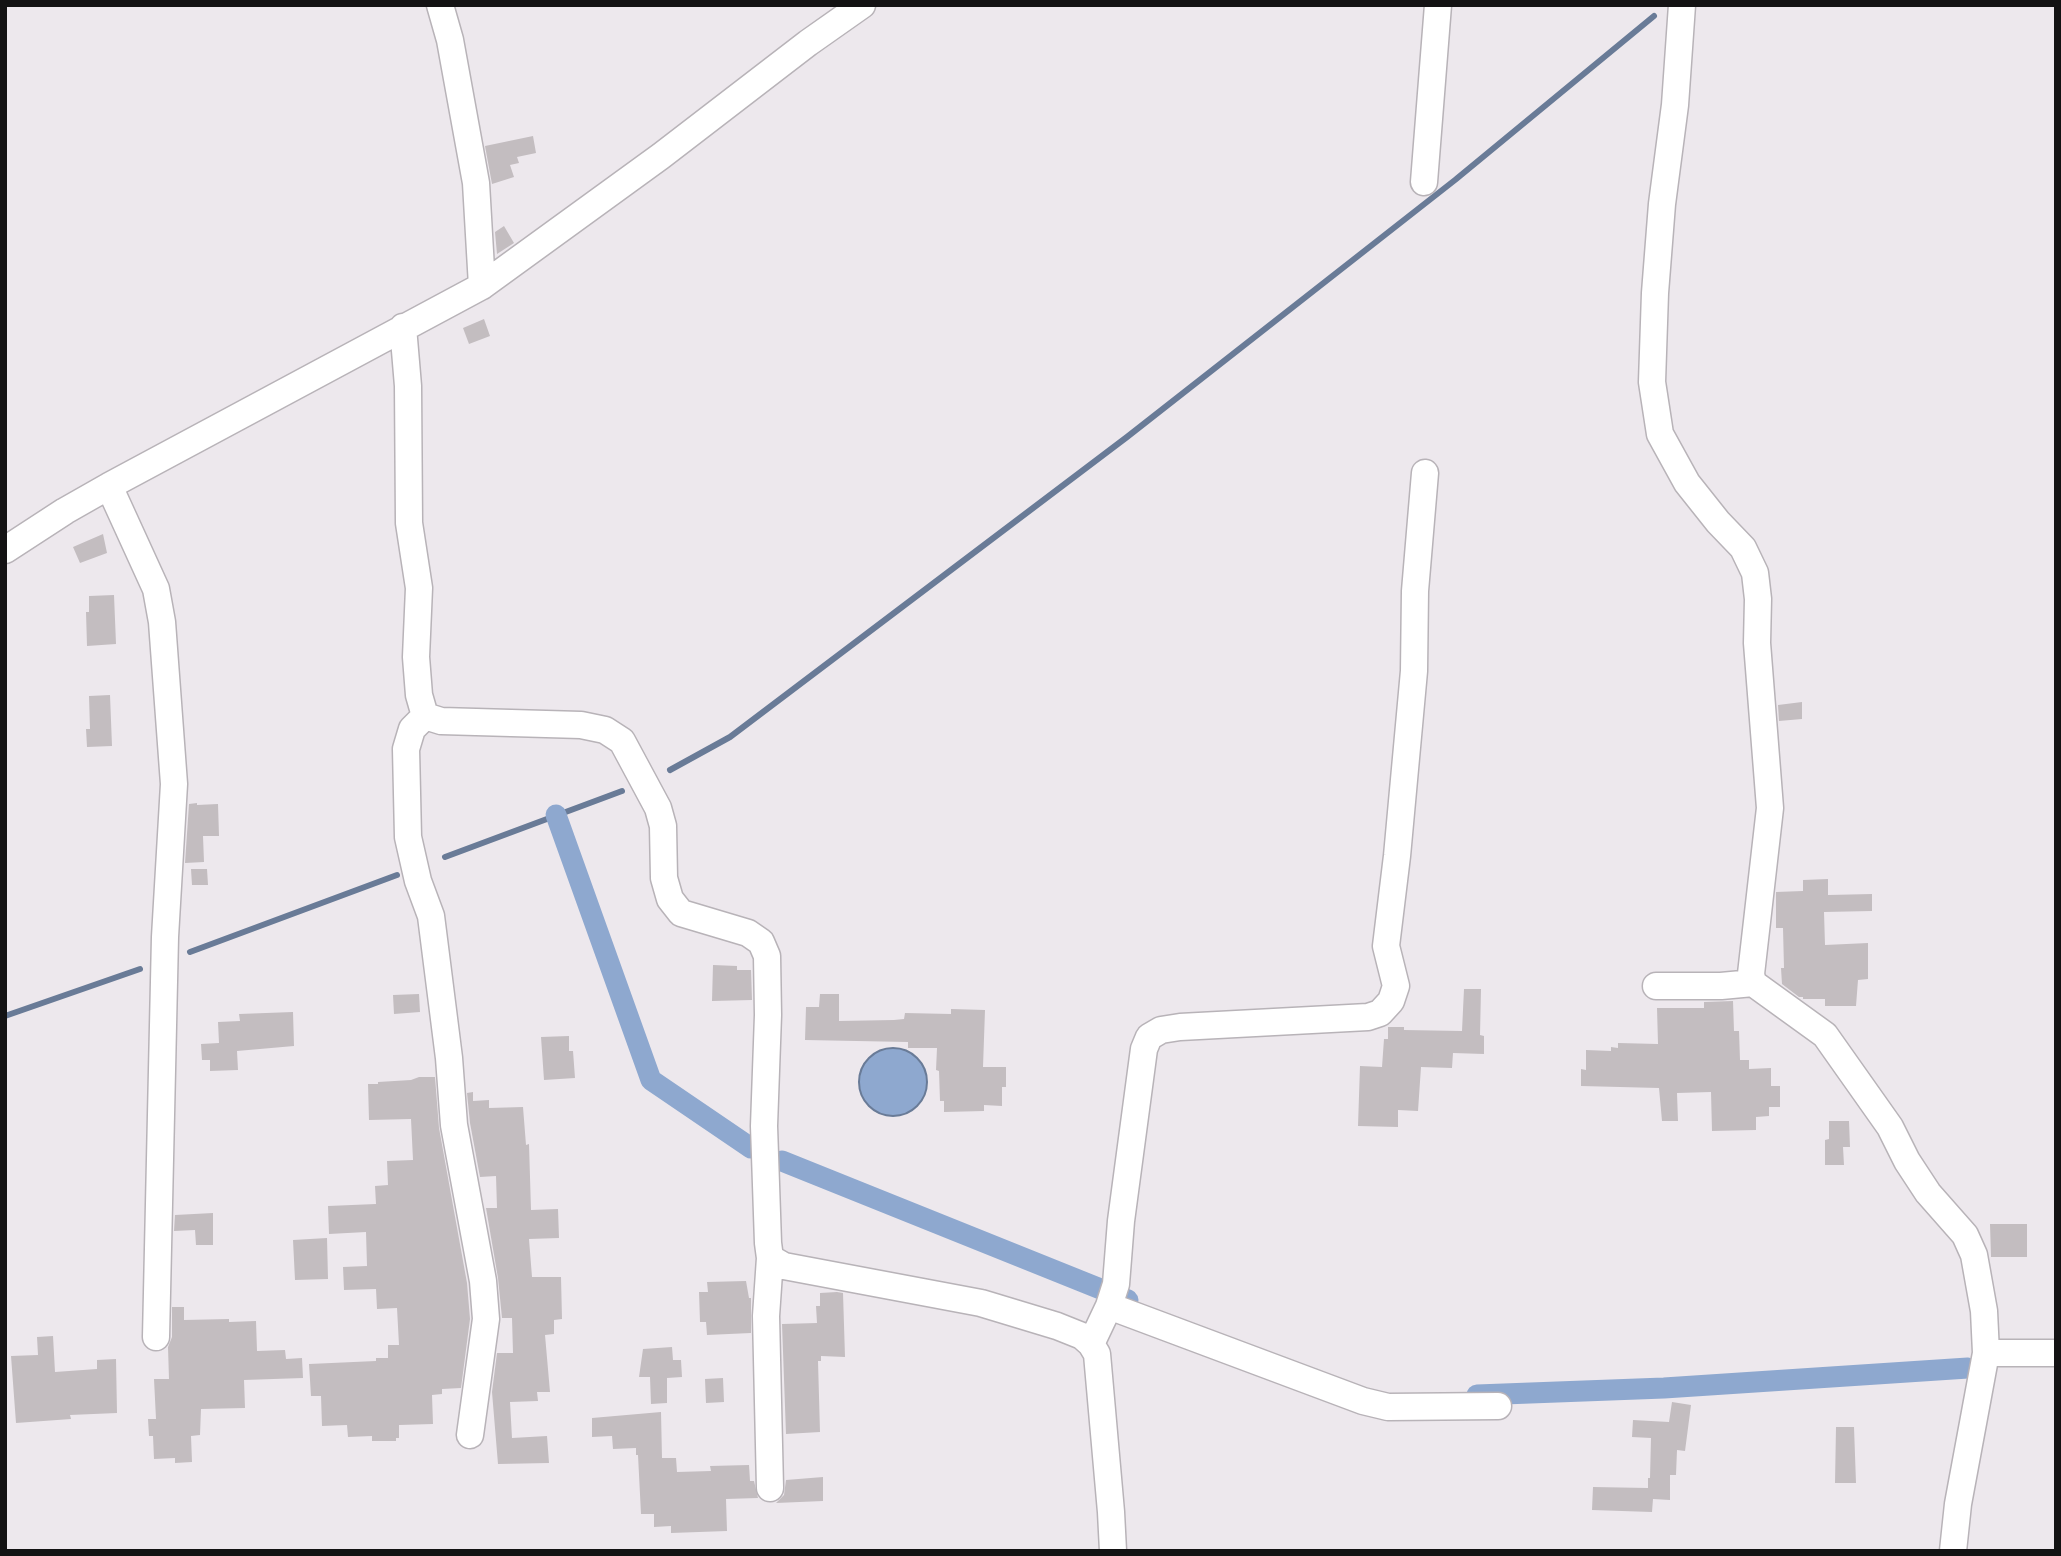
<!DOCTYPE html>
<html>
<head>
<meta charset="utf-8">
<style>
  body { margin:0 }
  #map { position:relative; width:2061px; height:1556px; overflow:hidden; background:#ede8ed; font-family:"Times New Roman",serif }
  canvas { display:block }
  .frame { position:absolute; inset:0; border:7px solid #131213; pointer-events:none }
</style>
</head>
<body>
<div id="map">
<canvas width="2061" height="1556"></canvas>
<div class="frame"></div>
</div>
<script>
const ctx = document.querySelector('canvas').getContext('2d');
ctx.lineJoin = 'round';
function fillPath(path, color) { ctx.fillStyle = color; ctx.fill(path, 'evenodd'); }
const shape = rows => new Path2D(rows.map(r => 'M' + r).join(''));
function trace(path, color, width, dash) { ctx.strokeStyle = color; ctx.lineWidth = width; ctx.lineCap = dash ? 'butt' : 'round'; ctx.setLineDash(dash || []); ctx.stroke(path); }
const water = shape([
  '859 1082a34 34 0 1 1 68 0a34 34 0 1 1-68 0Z'
]);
fillPath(water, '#8ea8cf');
trace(water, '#697b97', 2);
trace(shape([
  [670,770,730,737,1127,437,1455,180,1654,16],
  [445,857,622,791],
  [190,952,397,875],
  [5,1016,140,969]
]), '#697b97', 6);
trace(shape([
  [556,815,651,1080,751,1148],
  [782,1161,1128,1300],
  [1477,1395,1664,1388,1968,1368]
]), '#8ea8cf', 21);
fillPath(shape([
  [533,136,536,153,517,157,519,163,510,165,514,177,492,184,485,146],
  [504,226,514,243,497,254,495,232],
  [484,319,490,336,469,344,463,328],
  [103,534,107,553,80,563,73,547],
  [114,595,116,644,87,646,86,612,89,612,89,596],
  [110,695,112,746,87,747,86,729,90,729,89,696],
  [1802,702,1802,719,1779,721,1778,705],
  [197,803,197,805,218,804,219,836,203,836,204,862,185,863,189,804],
  [191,869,207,869,208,885,192,885],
  [1828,879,1828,895,1872,894,1872,911,1824,912,1825,945,1868,943,1868,979,1858,980,1856,1006,1825,1006,1825,999,1803,999,1803,997,1799,997,1782,984,1781,968,1784,968,1783,928,1776,928,1776,892,1803,891,1803,880],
  [713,965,737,966,737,970,751,970,752,1000,712,1001],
  [1464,989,1481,989,1480,1035,1484,1036,1484,1054,1453,1053,1452,1068,1421,1067,1418,1111,1398,1110,1398,1127,1358,1126,1360,1066,1382,1067,1384,1039,1388,1039,1388,1027,1404,1027,1404,1030,1462,1031],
  [419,994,420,1012,394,1014,393,995],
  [820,994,839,994,839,1021,894,1020,904,1019,905,1013,951,1014,951,1009,985,1010,983,1067,1006,1067,1006,1087,1002,1087,1002,1106,984,1105,984,1111,944,1112,944,1101,940,1101,939,1071,936,1070,937,1048,908,1048,908,1042,805,1040,806,1007,819,1007],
  [1733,1001,1734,1031,1739,1031,1740,1060,1749,1060,1749,1069,1771,1068,1771,1086,1780,1086,1780,1107,1769,1107,1769,1116,1756,1117,1756,1130,1712,1131,1711,1092,1677,1093,1678,1121,1662,1121,1659,1088,1581,1086,1581,1069,1586,1070,1586,1050,1611,1051,1611,1047,1618,1048,1618,1043,1658,1044,1657,1008,1704,1008,1704,1002],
  [293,1012,294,1046,237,1051,238,1070,210,1071,210,1060,202,1060,201,1044,219,1043,218,1022,240,1021,239,1014],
  [569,1036,569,1051,573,1051,575,1078,544,1080,541,1037],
  [419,1077,435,1077,439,1128,467,1283,470,1319,461,1388,442,1389,442,1394,432,1395,433,1424,399,1425,399,1438,396,1438,396,1441,372,1441,372,1436,348,1437,347,1425,322,1426,321,1396,311,1396,309,1364,376,1361,376,1358,388,1358,388,1345,399,1345,397,1308,377,1309,376,1289,344,1290,343,1267,367,1266,366,1232,329,1234,328,1206,376,1204,375,1186,388,1185,387,1161,413,1160,411,1119,369,1120,368,1084,378,1084,378,1082,411,1080],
  [473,1092,473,1101,489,1100,489,1108,523,1107,526,1145,529,1144,531,1210,558,1209,559,1238,529,1239,532,1277,561,1277,562,1319,554,1320,554,1334,545,1335,550,1392,537,1392,538,1401,510,1402,512,1438,547,1436,549,1463,498,1464,492,1392,497,1353,513,1353,512,1318,502,1318,498,1278,486,1208,497,1208,496,1176,480,1177,470,1123,467,1093],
  [1829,1121,1849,1121,1850,1147,1843,1147,1844,1165,1825,1165,1825,1140,1829,1139],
  [213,1213,213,1245,196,1245,195,1230,174,1231,175,1215],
  [1990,1224,2027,1224,2027,1257,1991,1257],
  [327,1238,328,1279,295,1280,293,1240],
  [746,1281,749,1298,751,1298,751,1333,707,1335,706,1322,700,1322,699,1292,708,1292,707,1282],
  [837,1292,843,1293,845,1357,821,1356,821,1361,818,1361,820,1432,786,1434,782,1324,817,1323,816,1306,820,1306,820,1293],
  [172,1307,184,1307,184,1320,229,1319,229,1322,256,1321,257,1351,285,1350,286,1359,302,1358,303,1378,244,1380,245,1408,201,1409,200,1435,191,1436,192,1462,175,1463,175,1458,154,1459,153,1436,149,1436,148,1419,156,1419,154,1379,169,1379,168,1347,172,1337],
  [53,1336,55,1372,97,1369,97,1360,116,1359,117,1413,70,1415,71,1419,16,1423,11,1356,38,1355,37,1337],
  [672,1347,673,1360,681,1360,682,1377,667,1378,667,1403,651,1404,650,1377,639,1377,643,1349],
  [723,1378,724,1402,706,1403,705,1379],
  [1672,1402,1691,1405,1685,1451,1677,1450,1676,1475,1670,1475,1670,1500,1653,1499,1652,1512,1592,1510,1593,1487,1648,1488,1648,1478,1650,1478,1651,1438,1632,1437,1633,1420,1669,1422],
  [661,1412,662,1458,676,1458,677,1472,711,1471,710,1466,749,1465,750,1481,754,1481,758,1498,726,1499,727,1531,671,1533,671,1526,654,1527,654,1514,641,1514,638,1455,636,1455,636,1448,613,1449,612,1436,592,1437,592,1418],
  [1836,1427,1854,1427,1856,1483,1835,1483],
  [823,1477,823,1501,776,1503,784,1495,786,1480]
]), '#c3bdc0');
const minor = shape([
  [440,5,450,40,476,183,482,286],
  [1682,5,1675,105,1662,204,1655,293,1652,382,1660,434,1687,483,1718,522,1743,548,1755,573,1758,599,1757,643,1770,808,1751,974,1753,983,1825,1035,1890,1127,1907,1161,1928,1193,1965,1235,1974,1255,1984,1311,1986,1353,1958,1504,1953,1551],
  [1424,182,1438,5],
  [403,327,408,386,409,523,419,588,416,657,419,695,425,716,441,721,581,725,605,730,622,741,658,808,663,826,664,878,670,899,681,913,748,933,761,942,767,956,768,1015,764,1126,768,1243,770,1258,784,1266,981,1303,1057,1326,1082,1336,1091,1344,1097,1354,1111,1512,1113,1551],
  [109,486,156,589,162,622,174,784,165,937,156,1337],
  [5,550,65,511,109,486,482,286,661,156,808,43,862,5],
  [425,716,412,729,406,749,408,837,418,881,431,916,449,1058,454,1125,483,1281,486,1319,470,1435],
  [1656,986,1721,986,1753,983],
  [1109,1306,1363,1401,1388,1407,1498,1406],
  [1091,1344,1109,1306,1116,1284,1121,1221,1144,1049,1149,1037,1161,1030,1180,1027,1368,1017,1380,1013,1391,1001,1396,986,1386,946,1397,856,1414,671,1415,591,1425,473],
  [1986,1353,2056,1353],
  [770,1488,766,1316,770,1258]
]);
trace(minor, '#b8b3b8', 29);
trace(minor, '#fff', 26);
</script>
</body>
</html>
